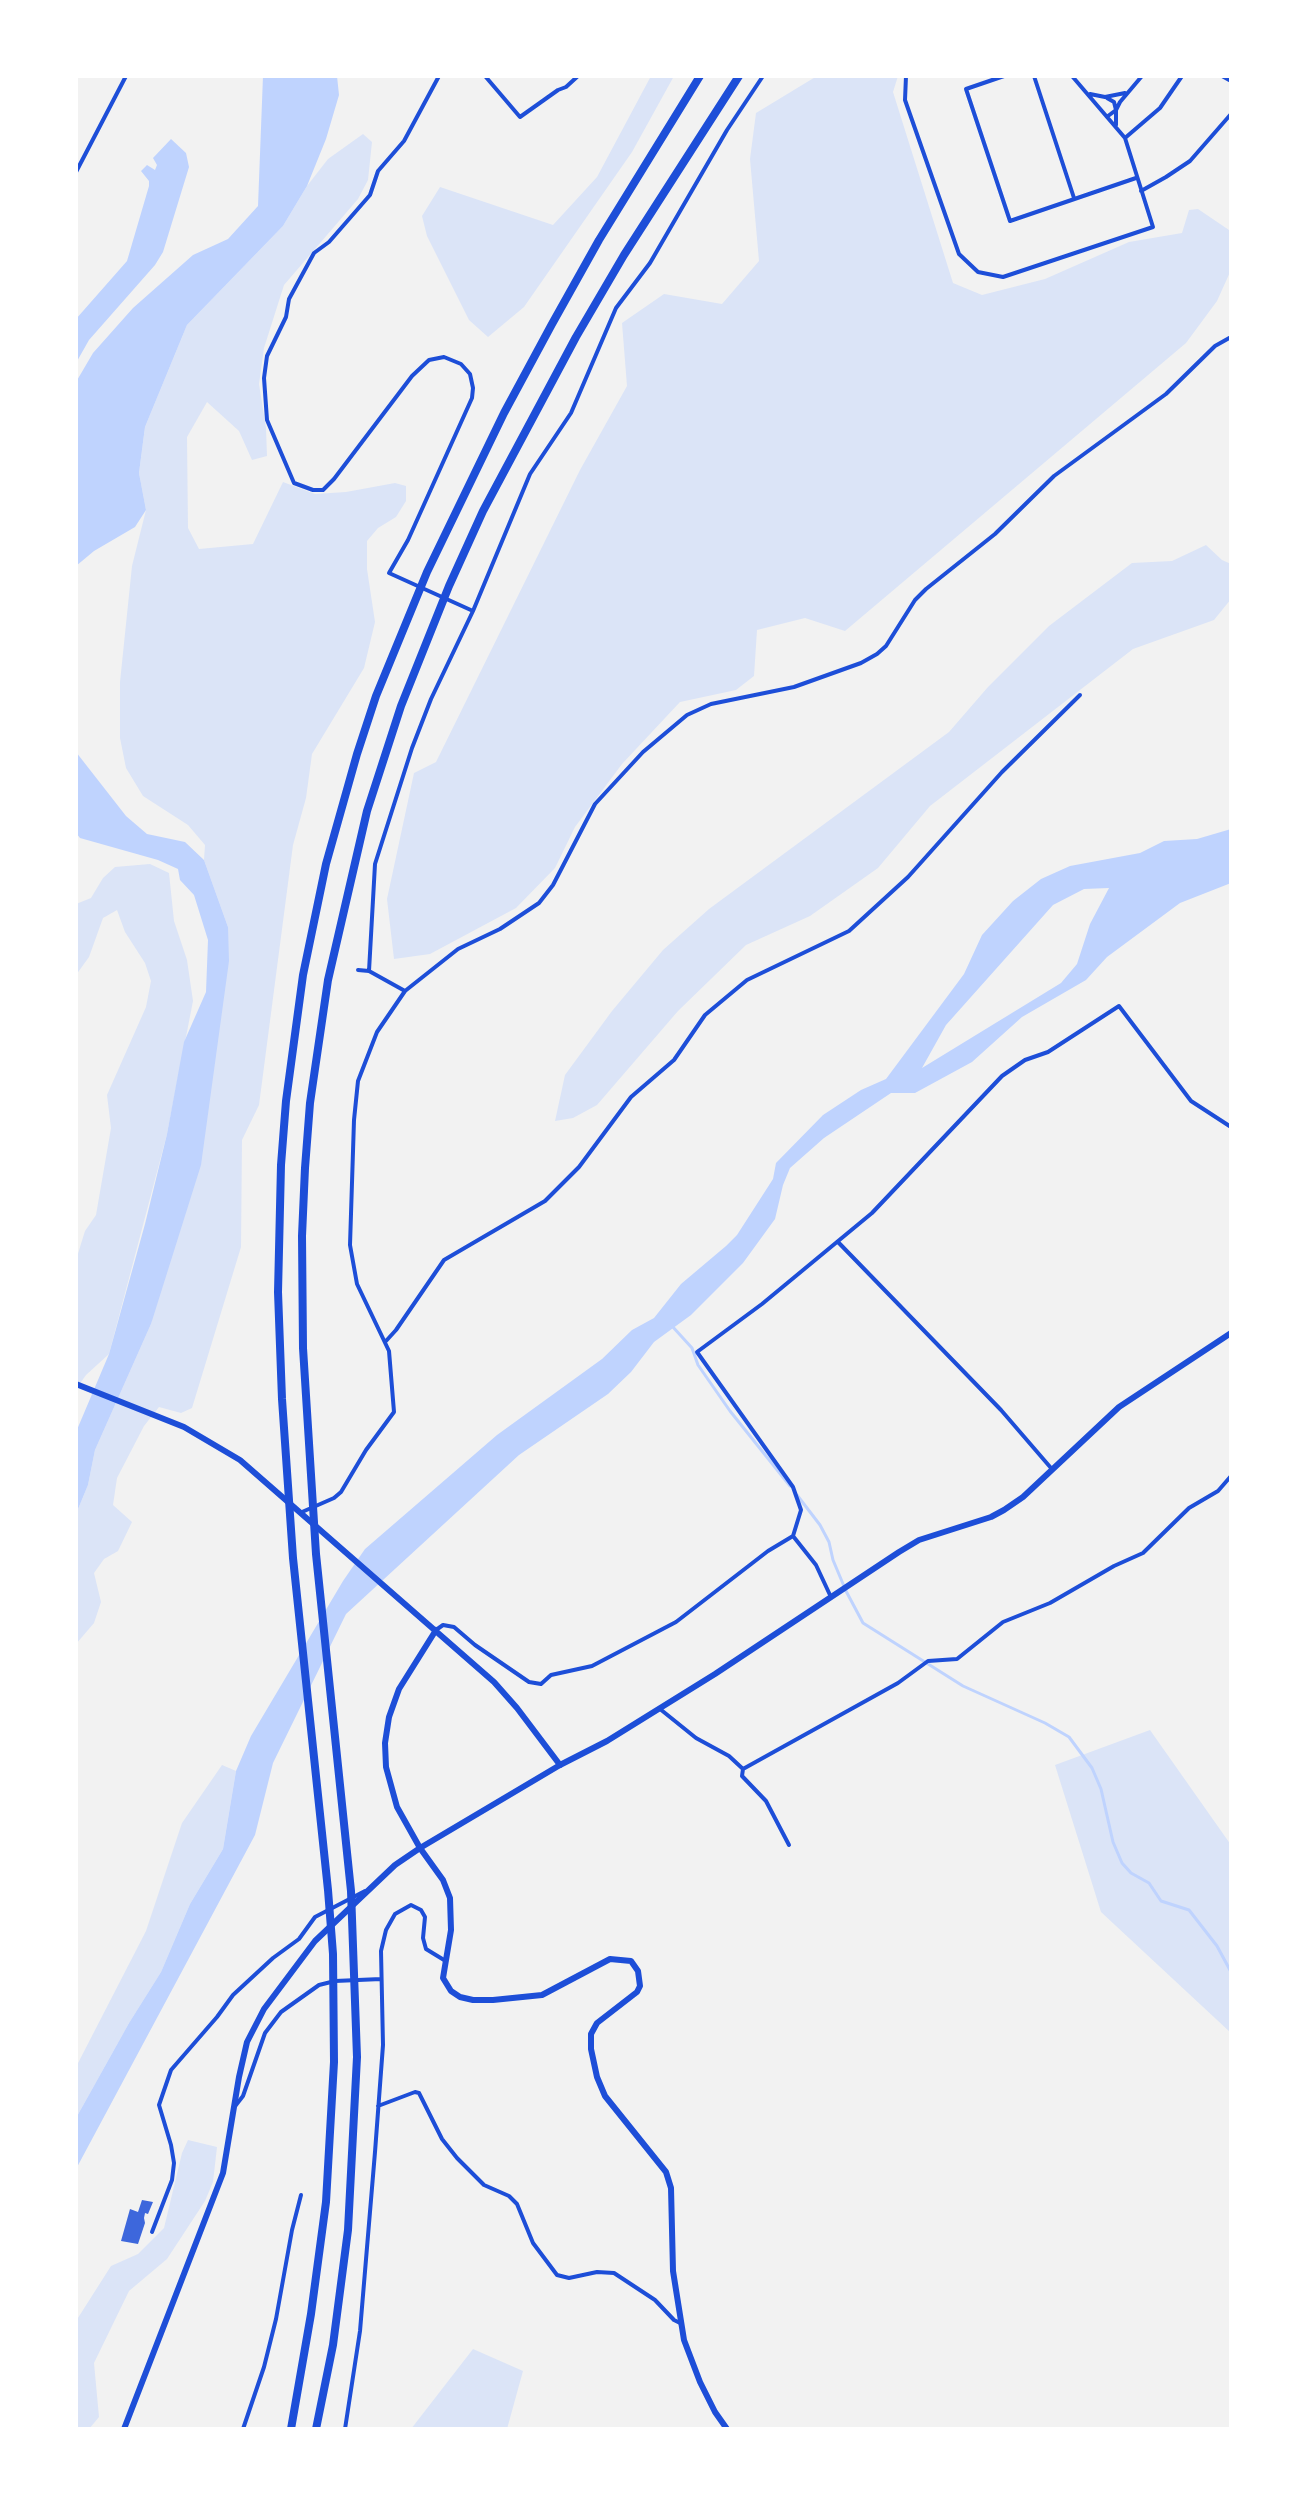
<!DOCTYPE html>
<html>
<head>
<meta charset="utf-8">
<style>
  body { margin:0 }
  #map { position:relative; width:1307px; height:2505px; overflow:hidden; background:#f2f2f2; font-family:"Noto Sans",sans-serif }
  canvas { display:block }
  .frame { position:absolute; inset:0; border:78px solid #fff; pointer-events:none }
</style>
</head>
<body>
<div id="map">
<canvas width="1307" height="2505"></canvas>
<div class="frame"></div>
</div>
<script>
const ctx = document.querySelector('canvas').getContext('2d');
ctx.lineJoin = 'round';
function fillPath(path, color) { ctx.fillStyle = color; ctx.fill(path, 'evenodd'); }
const shape = rows => new Path2D(rows.map(r => 'M' + r).join(''));
function trace(path, color, width, dash) { ctx.strokeStyle = color; ctx.lineWidth = width; ctx.lineCap = dash ? 'butt' : 'round'; ctx.setLineDash(dash || []); ctx.stroke(path); }
fillPath(shape([
  [651,76,674,76,632,152,524,307,488,337,469,320,427,236,422,216,440,187,553,225,597,177],
  [817,76,898,76,893,92,953,283,982,295,1045,279,1129,242,1182,233,1189,210,1198,209,1229,230,1231,270,1217,301,1186,343,845,631,805,618,757,630,754,676,736,690,680,702,622,764,575,827,555,868,516,908,430,954,394,959,387,899,414,773,436,762,580,470,627,386,622,323,664,294,722,304,759,261,750,159,756,113],
  [363,134,372,142,368,180,358,199,284,285,264,348,259,384,266,428,267,456,252,460,239,431,207,402,187,437,188,528,199,549,253,544,283,482,315,494,346,492,395,483,406,486,406,501,396,517,378,528,367,541,367,569,375,622,364,668,312,754,306,798,293,845,259,1105,242,1140,241,1247,192,1408,181,1413,159,1407,144,1426,117,1478,113,1505,132,1522,118,1551,104,1559,94,1573,101,1602,94,1623,76,1644,76,1514,88,1485,95,1450,151,1324,228,927,204,860,205,845,188,825,143,796,126,768,120,738,120,682,132,566,146,510,139,473,145,427,187,325,283,226,307,186,328,159],
  [1206,545,1222,560,1231,564,1231,599,1214,620,1133,649,930,806,878,868,810,916,746,945,678,1011,597,1105,573,1118,555,1121,565,1075,612,1011,663,950,709,909,949,732,988,687,1049,626,1132,563,1172,561],
  [150,864,169,873,174,921,187,960,193,1001,167,1134,109,1354,86,1375,76,1389,76,1260,85,1231,96,1215,111,1128,107,1095,146,1007,151,981,145,963,125,932,117,910,103,918,89,957,76,975,76,904,91,898,103,878,115,867],
  [1150,1730,1231,1845,1231,2033,1101,1912,1055,1765],
  [222,1765,236,1771,223,1849,190,1904,161,1972,129,2023,76,2118,76,2067,146,1931,182,1823],
  [188,2140,217,2147,213,2182,205,2201,167,2259,129,2291,94,2363,99,2417,89,2429,76,2429,76,2321,111,2266,138,2254,164,2228,182,2153],
  [473,2349,523,2371,507,2429,411,2429]
]), '#dbe4f7');
fillPath(shape([
  [263,76,337,76,339,95,326,139,307,186,283,226,187,325,145,427,139,473,146,510,135,527,94,551,76,566,76,382,93,353,133,308,193,255,228,239,258,206],
  [171,139,186,153,189,167,163,252,155,265,89,340,76,363,76,319,127,261,149,186,149,181,141,171,147,165,155,170,157,165,153,158],
  [76,752,126,816,147,834,185,842,204,860,228,927,229,961,201,1165,151,1324,95,1450,88,1485,76,1514,76,1432,109,1354,145,1224,167,1134,184,1042,206,992,208,940,194,895,180,880,178,869,158,860,80,838,76,833],
  [1231,829,1231,883,1180,903,1107,957,1086,980,1022,1017,972,1062,915,1093,891,1093,824,1138,790,1168,783,1185,775,1219,743,1263,691,1315,654,1342,631,1372,608,1394,519,1455,346,1614,273,1763,255,1835,76,2169,76,2118,129,2023,161,1972,190,1904,223,1849,236,1771,251,1736,343,1581,365,1549,497,1435,602,1359,632,1330,654,1318,681,1284,726,1246,737,1235,773,1179,776,1163,823,1115,861,1090,886,1079,964,974,982,935,1013,901,1041,879,1070,866,1140,853,1164,841,1197,839],
  [1109,888,1090,924,1077,964,1061,983,922,1068,946,1025,1053,905,1084,889]
]), '#bfd3fe');
trace(shape([
  [672,1326,692,1348,698,1365,730,1411,790,1486],
  [797,1495,820,1525,829,1542,833,1560,846,1591,863,1623,963,1686,1045,1723,1069,1737,1092,1768,1101,1789,1113,1842,1122,1863,1131,1873,1149,1883,1161,1901,1189,1910,1217,1946,1231,1972]
]), '#bfd3fe', 3);
fillPath(shape([
  [142,2200,153,2202,148,2214,145,2213,144,2218,145,2223,138,2244,121,2241,130,2209,138,2212]
]), '#3d67dc');
trace(shape([
  [439,76,404,141,378,171,370,195,329,242,314,253,289,299,286,317,267,356,264,378,267,420,294,483,313,490,323,490,334,479,412,376,429,360,444,357,461,364,470,374,473,388,472,398,408,540,389,573,473,611],
  [485,76,520,117,558,90,566,87,578,76],
  [906,76,905,100,959,254,978,272,1003,277,1153,227,1125,138,1072,76],
  [1004,76,966,89,1010,221,1136,178],
  [1034,76,1074,198],
  [1222,76,1231,81],
  [1090,94,1105,97,1125,93],
  [1107,98,1114,102,1116,110,1108,116],
  [1116,125,1116,110,1120,102,1142,76],
  [1125,138,1160,108,1182,76],
  [76,172,126,76],
  [1141,191,1166,177,1190,161,1231,114],
  [358,970,369,971,405,991],
  [369,971,375,864,412,748,431,699,473,611,530,474,571,413,616,308,650,263,727,130,763,76],
  [838,1242,1001,1410,1051,1468],
  [386,1341,396,1330,444,1260,545,1201,579,1167,631,1097,674,1060,705,1015,747,980,849,931,908,877,1002,772,1080,695],
  [302,1512,334,1498,341,1492,366,1450,394,1412,389,1351,357,1284,350,1245,354,1120,358,1081,377,1032,405,991,458,949,500,929,539,903,553,885,595,804,643,752,687,715,711,704,794,687,861,663,877,654,886,646,915,600,926,589,995,534,1054,476,1166,394,1215,346,1231,337],
  [793,1536,816,1565,830,1595],
  [436,1630,443,1625,454,1627,475,1645,529,1682,541,1684,551,1675,592,1666,676,1622,768,1551,793,1536,801,1510,793,1487,697,1352,762,1304,872,1213,1002,1076,1025,1060,1048,1052,1119,1006,1191,1101,1231,1127],
  [660,1709,696,1738,729,1756,743,1769,898,1683,928,1661,957,1659,1003,1622,1050,1603,1114,1566,1143,1553,1189,1508,1218,1491,1231,1476],
  [743,1769,742,1776,766,1801,789,1845],
  [236,2105,243,2096,265,2033,281,2012,319,1985,335,1981,381,1979],
  [378,2106,415,2092,419,2093,442,2139,457,2158,484,2185,509,2196,517,2204,533,2243,557,2275,569,2278,597,2272,614,2273,655,2300,674,2320,680,2323],
  [152,2232,172,2180,174,2163,171,2145,159,2105,171,2070,217,2017,233,1995,273,1958,299,1939,315,1917,365,1891],
  [243,2429,264,2367,276,2319,292,2230,301,2195],
  [345,2429,360,2331,375,2152,383,2045,381,1951,386,1930,395,1914,411,1905,421,1910,425,1917,423,1938,426,1949,444,1960]
]), '#1d4ed8', 4);
trace(shape([
  [76,1384,184,1427,240,1460,494,1682,517,1708,560,1765],
  [436,1630,399,1689,389,1717,385,1743,386,1767,397,1807,420,1848,443,1880,450,1898,451,1930,443,1978,451,1991,460,1997,473,2000,493,2000,542,1995,610,1959,631,1961,638,1971,640,1986,637,1992,597,2023,591,2034,591,2049,597,2077,605,2096,666,2172,671,2188,673,2271,684,2340,700,2382,715,2412,727,2429]
]), '#1d4ed8', 6);
trace(shape([
  [124,2429,223,2173,239,2077,247,2042,264,2009,315,1941,395,1865,420,1848,560,1765,607,1741,715,1674,899,1552,919,1540,991,1517,1004,1510,1023,1497,1119,1407,1231,1333]
]), '#1d4ed8', 6);
trace(shape([
  [291,2429,311,2314,326,2202,334,2062,333,1954,328,1890,293,1558,282,1399,278,1292,281,1165,286,1101,303,975,326,864,357,754,376,696,427,572,504,413,552,324,599,240,700,76],
  [316,2429,333,2345,348,2230,357,2057,351,1891,316,1554,303,1348,302,1236,305,1168,310,1103,328,980,367,811,401,706,449,586,483,511,576,337,624,255,739,76]
]), '#1d4ed8', 8);
</script>
</body>
</html>
